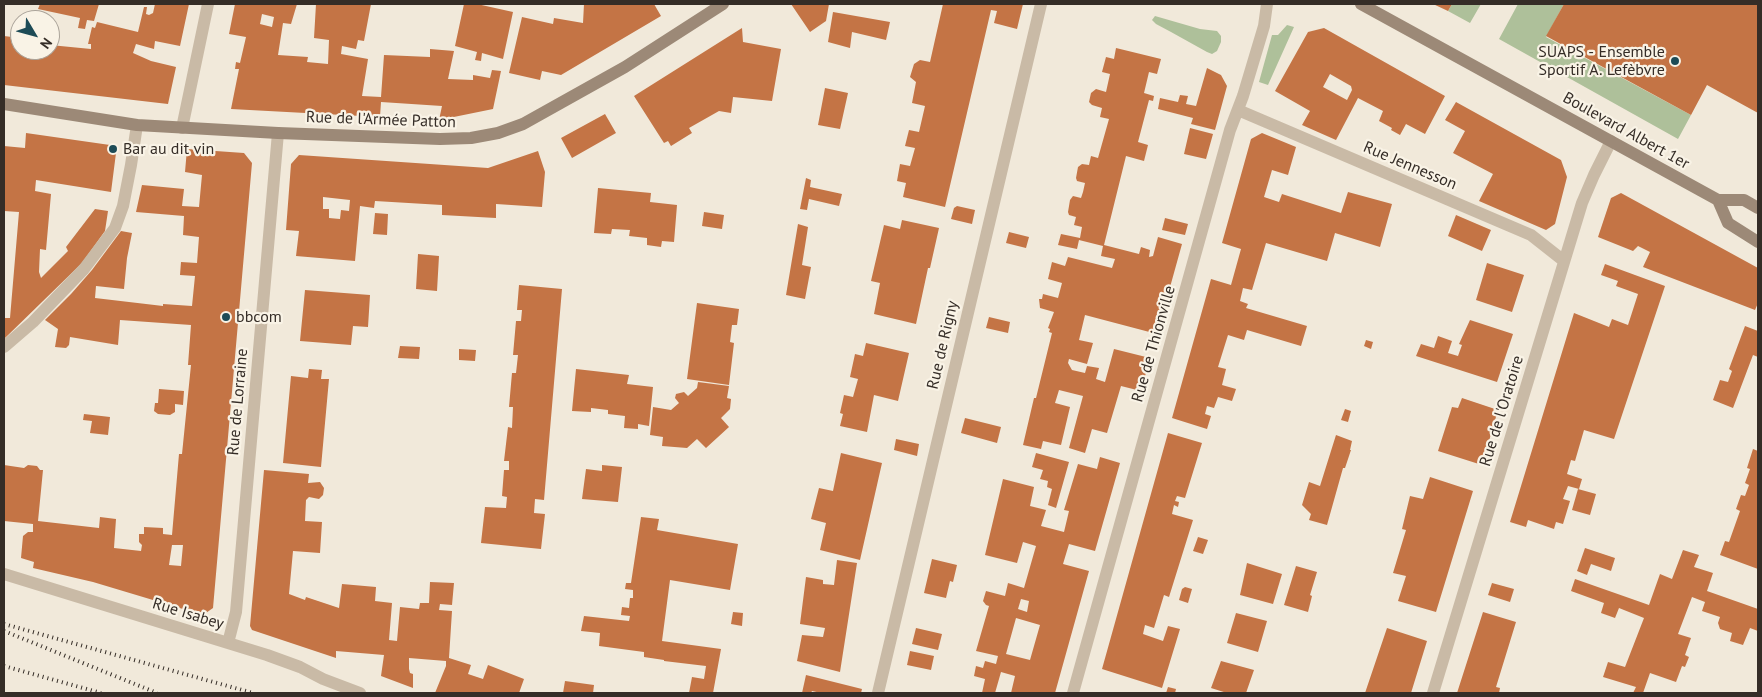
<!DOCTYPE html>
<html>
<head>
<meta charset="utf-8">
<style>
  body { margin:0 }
  #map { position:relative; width:1762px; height:697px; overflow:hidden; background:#f1e9da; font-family:"PT Sans",sans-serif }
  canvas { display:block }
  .frame { position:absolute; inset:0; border:5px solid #352d27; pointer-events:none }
  .north { position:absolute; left:10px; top:10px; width:50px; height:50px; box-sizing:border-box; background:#f9f3e6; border:1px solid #aba49a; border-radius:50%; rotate:127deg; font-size:14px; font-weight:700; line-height:20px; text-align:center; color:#352d27 }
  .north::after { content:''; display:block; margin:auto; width:18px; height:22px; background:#1d4b56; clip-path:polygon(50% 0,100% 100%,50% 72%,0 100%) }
</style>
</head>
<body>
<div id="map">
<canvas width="1762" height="697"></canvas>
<div class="frame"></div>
<div class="north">N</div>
</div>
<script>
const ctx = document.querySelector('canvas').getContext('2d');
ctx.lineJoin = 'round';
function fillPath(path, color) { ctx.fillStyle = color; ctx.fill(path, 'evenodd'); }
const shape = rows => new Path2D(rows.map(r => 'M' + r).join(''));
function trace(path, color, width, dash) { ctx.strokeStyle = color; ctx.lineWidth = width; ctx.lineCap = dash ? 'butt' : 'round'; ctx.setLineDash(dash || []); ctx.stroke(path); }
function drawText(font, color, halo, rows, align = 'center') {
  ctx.font = font + ' "PT Sans",sans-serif'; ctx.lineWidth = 4.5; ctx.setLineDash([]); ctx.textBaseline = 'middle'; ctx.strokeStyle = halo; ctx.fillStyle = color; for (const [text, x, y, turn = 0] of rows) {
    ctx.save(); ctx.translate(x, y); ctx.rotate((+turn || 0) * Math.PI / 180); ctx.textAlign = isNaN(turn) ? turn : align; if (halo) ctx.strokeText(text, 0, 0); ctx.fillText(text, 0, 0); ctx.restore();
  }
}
fillPath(shape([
  [1452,4,1481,4,1470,23,1448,11],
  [1518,4,1564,4,1546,37,1691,115,1678,139,1499,39],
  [1155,16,1200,29,1217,31,1221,36,1221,42,1217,51,1212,54,1207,52,1171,32,1156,24,1152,20],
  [1287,25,1294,27,1268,85,1259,82,1272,35,1278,35]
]), '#aec09a');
fillPath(shape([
  [40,4,99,4,94,21,87,20,85,29,78,28,80,18,38,9],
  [155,4,189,4,180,46,155,41,154,49,136,44,133,53,151,61,176,67,168,104,4,85,4,36,20,38,20,50,50,50,50,45,91,49,91,44,88,44,92,27,95,28,97,22,138,32,144,7,147,7,146,14,149,15,153,13],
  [235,4,297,4,291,24,283,23,278,55,308,57,307,62,328,64,329,40,314,38,316,4,371,4,364,41,358,40,356,49,342,46,341,54,368,59,362,96,381,97,384,55,430,57,430,49,454,51,448,79,473,80,473,75,490,78,492,70,501,71,493,109,439,120,442,106,381,102,380,117,231,109,239,69,235,69,236,62,240,63,246,37,229,34],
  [262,14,274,17,272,27,260,24],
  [464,4,477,4,513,12,503,59,482,53,481,61,475,60,477,52,455,46],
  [584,4,654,4,661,16,561,75,542,71,540,80,509,73,522,17,553,24,554,18,583,23],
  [791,4,829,4,826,21,810,32],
  [943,4,1023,4,1017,29,994,23,997,11,991,10,945,207,903,197,906,183,897,181,900,164,910,166,915,148,905,146,909,130,919,132,925,106,912,103,916,82,910,77,914,64,920,60,930,62],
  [1433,4,1452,4,1448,11],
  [1564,4,1758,4,1758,113,1707,85,1691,115,1546,36],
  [833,12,890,22,886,40,852,32,850,48,828,42],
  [742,28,743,42,781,49,772,101,733,97,731,113,719,111,689,128,692,133,671,146,668,141,664,143,634,96],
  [1324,28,1445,96,1425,134,1406,124,1400,135,1391,130,1392,128,1379,121,1383,111,1358,98,1336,140,1302,125,1310,111,1275,91,1308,32],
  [1330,74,1351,86,1352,90,1347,100,1323,87],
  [1116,48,1161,59,1157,74,1149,72,1144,93,1154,96,1153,101,1149,100,1138,142,1148,145,1144,161,1126,156,1104,245,1139,254,1141,247,1150,250,1149,257,1153,256,1158,237,1182,244,1157,334,1085,315,1079,340,1093,343,1087,364,1069,359,1068,363,1072,370,1085,373,1087,366,1099,368,1096,379,1105,382,1114,349,1150,358,1141,391,1121,386,1107,433,1092,429,1085,453,1069,448,1083,396,1059,390,1055,403,1070,407,1061,445,1043,441,1041,449,1023,445,1034,398,1036,398,1052,333,1049,332,1050,329,1048,328,1054,312,1040,308,1039,299,1042,299,1043,294,1058,298,1062,283,1048,279,1052,262,1065,266,1068,257,1112,268,1115,259,1101,256,1103,246,1079,240,1077,249,1058,245,1061,234,1080,238,1082,227,1074,225,1076,217,1069,215,1068,212,1070,200,1073,196,1081,198,1083,192,1085,183,1077,181,1076,178,1078,167,1082,164,1089,165,1091,156,1098,158,1109,119,1100,117,1102,108,1092,105,1089,102,1091,93,1096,89,1106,92,1110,74,1102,72,1106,57,1114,59],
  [1207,68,1221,75,1227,86,1215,130,1191,124,1193,118,1158,109,1160,98,1178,102,1180,95,1188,96,1186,104,1196,106],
  [825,88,848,93,840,129,818,125],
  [1456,102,1561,160,1567,177,1555,224,1546,230,1479,201,1493,174,1453,153,1465,131,1445,120],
  [605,114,616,133,572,158,561,138],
  [1190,128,1213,134,1206,159,1184,154],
  [26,133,110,145,116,153,111,192,36,180,35,191,51,194,46,250,40,249,39,272,41,278,68,251,66,247,95,209,108,211,105,231,82,263,4,339,4,318,10,318,19,212,4,211,4,146,25,148],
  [1262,133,1296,147,1288,175,1272,170,1264,197,1279,202,1282,194,1341,213,1348,192,1392,204,1380,247,1335,233,1327,261,1266,243,1252,290,1243,288,1240,301,1248,304,1246,308,1307,326,1301,346,1247,330,1244,340,1228,335,1218,367,1226,369,1222,385,1236,389,1232,401,1218,397,1214,408,1207,406,1205,414,1211,416,1207,429,1172,418,1211,279,1231,285,1241,249,1222,243,1251,139],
  [187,149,244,153,252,163,213,608,203,615,93,582,33,568,34,562,21,558,23,536,28,532,33,532,33,524,4,521,4,465,24,468,28,465,37,466,40,470,43,470,38,521,99,528,100,517,116,519,114,548,141,551,142,545,139,542,139,534,144,534,144,527,163,528,163,534,172,535,179,454,182,454,191,365,188,365,191,325,120,320,118,345,70,337,69,345,66,348,55,347,58,329,45,320,71,294,92,270,121,231,132,233,127,258,124,289,96,286,95,298,163,306,163,304,192,306,195,276,180,275,181,262,197,263,199,237,183,235,184,216,136,212,142,185,184,189,182,206,199,207,202,175,185,172],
  [172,545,183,545,181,566,169,565],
  [538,151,545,172,542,207,496,204,496,218,442,215,442,205,375,201,374,208,360,206,355,261,296,256,299,231,286,230,291,164,299,155,488,168],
  [323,197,350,200,349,211,341,210,340,219,329,218,329,209,323,209],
  [806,178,811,180,810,187,842,194,839,206,809,199,807,210,800,209],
  [598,188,651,193,650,202,677,205,674,242,662,241,661,247,647,245,647,238,629,236,630,230,612,229,611,234,594,233],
  [1621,193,1758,268,1758,303,1755,310,1643,267,1650,252,1638,246,1633,251,1598,237,1611,198],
  [957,206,975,210,972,224,951,219,954,208],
  [704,212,724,215,722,229,702,226],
  [375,213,388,214,387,235,373,234],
  [1456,215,1491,230,1482,251,1448,236],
  [1165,218,1188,224,1185,235,1162,230],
  [902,220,939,228,930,268,928,268,916,324,874,314,880,283,871,281,884,225,900,229],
  [798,224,808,227,802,265,811,267,805,299,786,295],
  [1009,232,1029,237,1026,248,1006,243],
  [418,254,439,256,437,291,416,289],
  [1487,263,1524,275,1512,312,1476,300],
  [1605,264,1665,286,1614,439,1584,430,1575,461,1571,460,1567,474,1582,479,1579,489,1568,486,1563,499,1570,501,1563,524,1556,522,1554,529,1528,520,1526,527,1510,522,1574,313,1609,327,1612,319,1628,325,1638,294,1616,286,1618,281,1601,275],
  [519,285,562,289,544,500,535,499,534,513,545,514,541,549,481,543,485,507,506,508,507,497,502,496,504,470,509,470,509,461,504,461,508,427,512,428,513,407,509,407,512,373,516,373,518,355,513,355,516,321,521,321,522,310,517,310],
  [305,290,370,295,368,327,353,326,351,345,300,341],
  [697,303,739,309,737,325,732,325,730,342,734,343,729,385,687,379],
  [989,317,1010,322,1008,333,986,328],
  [1470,320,1513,334,1497,382,1416,356,1421,344,1434,348,1438,336,1452,341,1448,353,1458,356,1462,345,1459,344],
  [1745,326,1758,331,1757,343,1758,343,1758,357,1753,355,1733,408,1713,400,1720,380,1728,382,1732,371,1729,369],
  [1366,340,1373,342,1371,349,1364,346],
  [866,343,909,353,898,401,874,395,867,432,840,426,843,414,840,413,844,395,853,397,858,379,850,377,855,354,863,356],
  [400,346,420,347,419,359,398,358],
  [459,349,476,350,475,361,459,360],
  [309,369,322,370,321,379,329,379,321,467,283,463,291,376,308,378],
  [576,369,629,375,627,384,653,387,649,426,638,424,638,429,624,428,625,416,608,414,608,410,591,408,591,412,572,411],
  [698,382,729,386,727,398,731,399,730,409,721,418,729,427,706,448,697,439,687,448,662,446,663,437,650,435,653,407,671,410,679,403,675,398,676,394,684,392,688,396,697,388],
  [159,389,184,391,183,405,175,404,175,412,170,415,158,414,154,411,155,403,158,403],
  [1462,398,1498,410,1482,465,1438,451,1452,407,1458,408],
  [1345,409,1351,411,1348,422,1341,420],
  [84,414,110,417,108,435,90,433,92,421,83,420],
  [965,418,1001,427,997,443,961,433],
  [1168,433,1202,443,1185,498,1177,496,1175,501,1179,502,1178,507,1174,505,1172,514,1193,520,1169,597,1164,595,1154,628,1145,625,1143,634,1163,641,1168,626,1180,629,1162,688,1102,669],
  [1336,435,1352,441,1350,450,1351,450,1345,468,1343,468,1327,525,1309,520,1311,514,1302,505,1309,482,1320,486],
  [896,439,919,444,917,456,894,450],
  [1753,449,1758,451,1758,569,1720,555,1725,541,1729,542,1740,511,1736,509,1741,495,1745,496,1749,485,1745,483,1750,469,1747,468],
  [841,453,882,463,860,560,820,550,826,523,811,519,819,488,833,491],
  [1036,453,1069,462,1056,508,1048,505,1052,489,1047,487,1048,481,1040,479,1043,470,1032,467],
  [1100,457,1120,463,1095,551,1069,544,1063,564,1089,571,1055,693,1011,693,1015,676,1001,672,995,693,982,693,985,679,974,676,976,666,983,668,985,661,996,664,998,656,976,651,989,606,986,605,983,601,986,591,1005,596,1008,583,1024,588,1036,546,1023,542,1017,563,985,555,1003,479,1034,487,1030,506,1046,510,1041,526,1064,532,1069,511,1064,510,1078,464,1097,469],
  [1021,599,1029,601,1027,612,1018,609],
  [1016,618,1040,625,1030,660,1006,654],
  [602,465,622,467,618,502,582,499,586,469,602,471],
  [264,470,309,474,308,483,320,482,324,488,323,495,319,499,309,497,306,500,305,521,322,522,320,553,293,551,289,594,305,600,306,597,339,608,342,584,376,587,375,601,392,603,389,640,397,641,400,607,419,609,420,603,429,603,430,582,454,583,452,605,440,604,439,610,452,611,449,658,471,665,468,674,483,679,488,665,524,679,519,693,435,693,446,666,446,661,409,658,409,669,410,673,413,674,413,688,381,676,384,655,336,651,336,658,252,630,250,626],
  [1430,477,1473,491,1436,612,1398,601,1406,576,1393,573,1406,530,1402,529,1410,496,1423,499],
  [1578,489,1596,494,1590,515,1572,510],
  [641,517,659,519,657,530,738,544,730,590,670,580,662,641,721,649,713,693,689,693,692,677,704,679,706,666,664,661,664,660,644,657,644,652,599,646,600,633,581,631,584,616,629,621,630,616,621,615,622,607,629,608,630,598,633,598,633,590,625,589,626,583,631,583],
  [1198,537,1208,540,1203,554,1193,551],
  [1585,548,1615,558,1611,571,1591,564,1587,575,1577,571],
  [1683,550,1699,555,1694,567,1713,573,1707,591,1758,609,1758,631,1750,628,1743,645,1730,641,1732,633,1720,629,1718,623,1720,617,1702,611,1705,602,1692,597,1678,634,1691,638,1685,655,1689,657,1685,667,1682,666,1676,682,1650,673,1643,693,1633,693,1636,687,1603,677,1608,662,1625,667,1644,618,1619,608,1615,618,1601,613,1604,603,1571,591,1575,579,1649,605,1660,574,1672,579],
  [932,559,957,565,953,582,950,581,946,598,924,593],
  [837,560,857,563,840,672,797,661,802,635,823,637,825,628,800,624,806,577,823,580,823,584,834,585],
  [1247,563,1282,574,1273,604,1240,595],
  [1296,566,1317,572,1310,595,1312,596,1308,612,1284,605],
  [1492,583,1514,589,1510,602,1488,595],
  [1185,587,1192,589,1188,603,1179,600,1182,589],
  [733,612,743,613,742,626,731,624],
  [1483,612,1516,622,1496,687,1500,688,1499,693,1457,693],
  [1236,613,1267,621,1258,652,1227,643],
  [916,628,942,634,938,650,912,644],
  [1387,628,1427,641,1411,693,1365,693],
  [910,651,934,656,931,670,907,665],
  [1221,661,1254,670,1246,693,1227,693,1211,688],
  [806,675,862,689,861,693,821,693,812,691,811,693,802,693],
  [565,681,594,685,593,693,563,693],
  [1168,687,1176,689,1175,693,1166,693]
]), '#c47445');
trace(shape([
  [1238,110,1531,235,1564,261],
  [182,128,208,4],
  [4,347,33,322,84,269,115,228,123,206,131,165,137,125],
  [4,574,267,655,300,667,323,679,360,693],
  [228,643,236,612,278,133],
  [878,693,1041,4],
  [1073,693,1230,130,1243,96,1264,26,1267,4],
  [1433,693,1582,203,1594,175,1611,141]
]), '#c9baa6', 12);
trace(shape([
  [1361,4,1718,200,1744,200,1758,208],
  [4,104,137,125,278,133,440,139,471,138,498,133,523,124,625,67,723,4],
  [1718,200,1728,223,1758,242]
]), '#9c8977', 12);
trace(shape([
  [4,624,253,693],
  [4,631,157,693],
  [4,666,101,693]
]), '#352d27', 4, [1, 4]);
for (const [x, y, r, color] of [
  [1675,61,5,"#1d4b56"],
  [113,149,5,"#1d4b56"],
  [226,317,5,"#1d4b56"]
]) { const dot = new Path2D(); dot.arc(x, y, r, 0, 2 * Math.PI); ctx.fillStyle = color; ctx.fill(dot); trace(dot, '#f9f3e6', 2); }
drawText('16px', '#352d27', '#f9f3e6', [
  ["SUAPS - Ensemble",1665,52,"right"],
  ["Sportif A. Lefèbvre",1665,70,"right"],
  ["Bar au dit vin",123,149],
  ["bbcom",236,317]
], 'left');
drawText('16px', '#352d27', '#f9f3e6', [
  ["Rue de l'Armée Patton",381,120,2],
  ["Boulevard Albert 1er",1626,131,29],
  ["Rue Jennesson",1410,166,23],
  ["Rue de Thionville",1154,344,-74],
  ["Rue de Rigny",943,345,-77],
  ["Rue de Lorraine",238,402,-85],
  ["Rue de l'Oratoire",1502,411,-73],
  ["Rue Isabey",188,614,17]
]);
</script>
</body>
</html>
